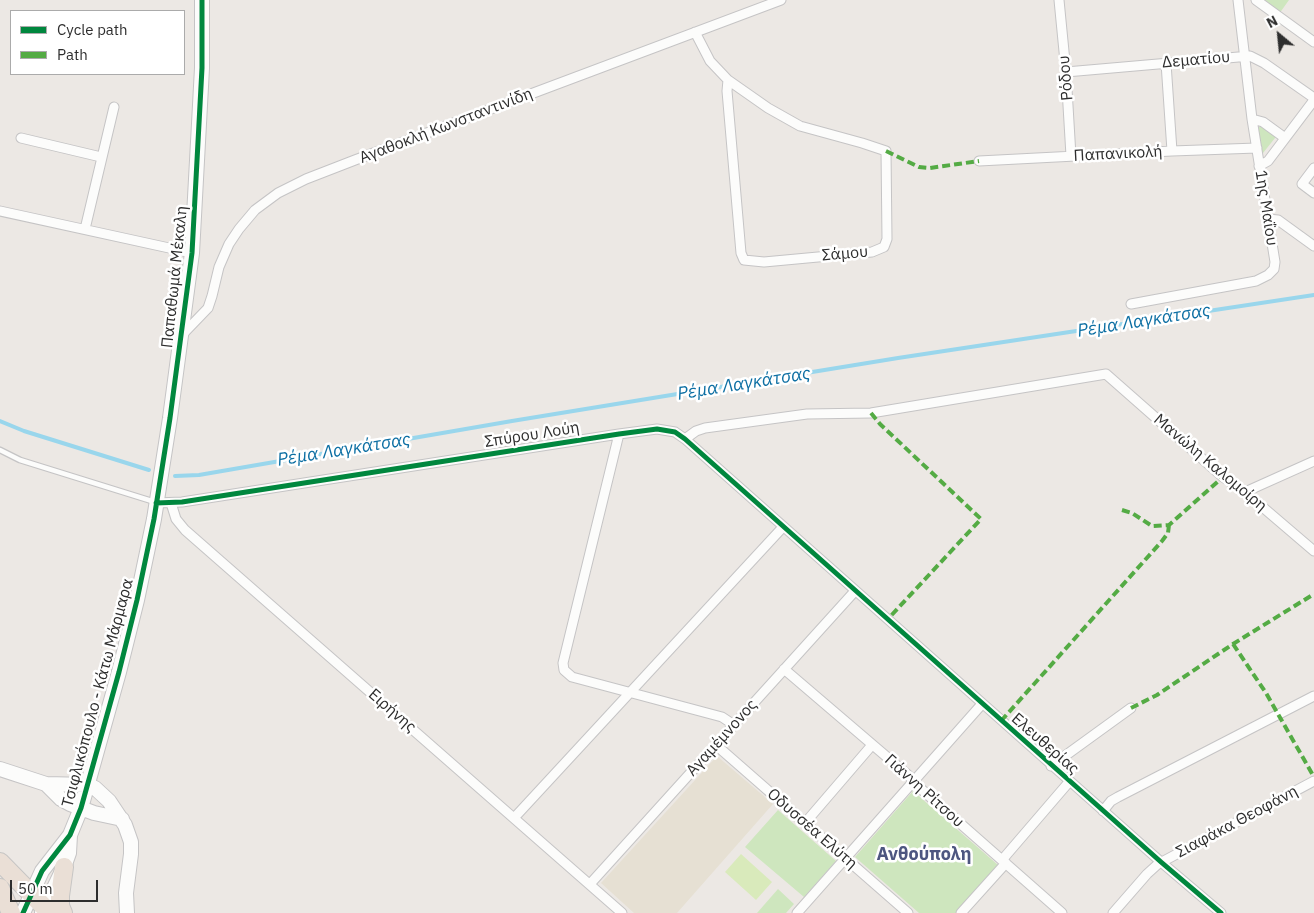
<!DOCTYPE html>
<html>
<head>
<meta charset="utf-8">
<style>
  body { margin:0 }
  #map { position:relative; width:1314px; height:913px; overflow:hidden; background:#ece8e4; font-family:"IBM Plex Sans",sans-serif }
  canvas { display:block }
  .legend { position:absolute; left:10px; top:10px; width:175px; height:65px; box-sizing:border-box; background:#fff; border:1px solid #ababab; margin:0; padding:6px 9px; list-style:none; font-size:15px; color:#2e2e2e }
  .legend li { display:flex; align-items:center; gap:10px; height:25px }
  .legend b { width:25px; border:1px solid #ababab }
  .north { position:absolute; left:1254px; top:10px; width:50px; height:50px; -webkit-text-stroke:4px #fff; paint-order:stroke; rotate:332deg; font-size:14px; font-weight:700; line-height:20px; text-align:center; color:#2e2e2e }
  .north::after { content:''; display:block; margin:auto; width:18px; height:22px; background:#2e2e2e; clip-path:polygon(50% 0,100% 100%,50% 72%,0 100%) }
  .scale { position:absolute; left:10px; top:880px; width:88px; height:22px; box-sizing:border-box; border:2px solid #2e2e2e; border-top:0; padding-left:6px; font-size:15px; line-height:18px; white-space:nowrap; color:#2e2e2e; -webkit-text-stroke:4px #fff; paint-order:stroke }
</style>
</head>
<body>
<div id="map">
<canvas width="1314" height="913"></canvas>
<ul class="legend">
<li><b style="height:6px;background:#00873e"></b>Cycle path</li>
<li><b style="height:6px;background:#54ab44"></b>Path</li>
</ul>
<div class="north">N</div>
<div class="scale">50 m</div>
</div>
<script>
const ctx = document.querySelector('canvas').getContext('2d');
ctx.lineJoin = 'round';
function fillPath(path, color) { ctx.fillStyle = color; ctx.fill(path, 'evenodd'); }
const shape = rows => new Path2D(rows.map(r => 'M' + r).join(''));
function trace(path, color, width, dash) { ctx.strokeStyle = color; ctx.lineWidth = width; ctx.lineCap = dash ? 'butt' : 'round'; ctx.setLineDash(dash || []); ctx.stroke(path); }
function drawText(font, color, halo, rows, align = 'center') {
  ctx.font = font + ' "IBM Plex Sans",sans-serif'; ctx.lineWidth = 5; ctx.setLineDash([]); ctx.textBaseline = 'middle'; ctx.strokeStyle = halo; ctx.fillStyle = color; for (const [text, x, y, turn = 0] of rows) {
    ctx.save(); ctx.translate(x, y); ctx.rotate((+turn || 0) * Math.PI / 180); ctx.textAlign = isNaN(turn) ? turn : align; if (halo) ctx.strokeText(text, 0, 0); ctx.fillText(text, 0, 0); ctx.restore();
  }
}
fillPath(shape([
  [717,756,773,804,677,913,634,913,601,883]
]), '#e6e0d3');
fillPath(shape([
  [1260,0,1289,0,1279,14],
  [1263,126,1275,135,1275,138,1263,153,1260,153,1258,127],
  [913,791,998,865,956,913,919,913,855,857],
  [778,810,836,861,804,897,745,847],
  [778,889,794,904,786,913,757,913]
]), '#cee6be');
fillPath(shape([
  [741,854,772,882,756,900,725,872]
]), '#d9eabb');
trace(shape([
  [0,421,24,431,149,470],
  [175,476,199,475,512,421,898,358,1314,295]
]), '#99d6ec', 4);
const lane = shape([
  [0,450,20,460,155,502]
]);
const street = shape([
  [1059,0,1066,72,1071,156],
  [1256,0,1314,42],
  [695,32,710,61,728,80,727,91,741,253,744,260,764,262,872,252,884,247,887,239,886,151,862,143,800,126,768,108,728,80],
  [1166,63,1172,151],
  [1066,72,1250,56,1264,63,1314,98],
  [1252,119,1263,122,1285,138],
  [21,138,101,157],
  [979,161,1172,151,1257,148],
  [1259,166,1268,161,1314,100],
  [1314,168,1302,184,1314,193],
  [0,211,192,253],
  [1268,219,1278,220,1314,246],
  [85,229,114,107],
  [1131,304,1256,281,1268,275,1274,269,1275,262,1252,119,1238,0],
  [182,335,208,308,212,296,219,267,229,244,239,229,255,210,278,193,306,179,355,160,781,0],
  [619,434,563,663,564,670,572,677,722,717,734,725],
  [685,439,696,431,705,428,807,414,871,413,1106,374,1223,477,1245,492,1314,551],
  [1245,492,1314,461],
  [156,503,182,502,619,434,657,429,675,432,685,439,1161,862,1221,913],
  [171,503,176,519,185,530,622,913],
  [784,669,908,775,920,788,1062,913],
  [716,745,908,913],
  [1051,766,1131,708],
  [1103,811,1111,801,1118,797,1314,696],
  [514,818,783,527],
  [805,823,872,745],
  [1002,860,1069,782],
  [590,884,855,591],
  [797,913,982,704],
  [961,913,1006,863],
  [1113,913,1147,874,1158,864,1314,781]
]);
const secondary = shape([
  [0,769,46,784,88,785,95,788,109,801,125,825,131,842,131,854,126,893,127,913],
  [46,784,61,799,70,804,94,813,122,819],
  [23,913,42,871,70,835,81,808,119,672,137,600,154,519,170,418,192,253,202,68,202,0],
  [42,913,64,867,69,853,70,835]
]);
const highway = shape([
  [0,862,50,913],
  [0,888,11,913],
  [63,913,60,906,60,896,64,867]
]);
trace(lane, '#c5c4c5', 7);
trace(street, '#c5c4c5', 11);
trace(secondary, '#c5c4c5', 16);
trace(highway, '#c6c5c4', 20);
trace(lane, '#fcfcfb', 4.5);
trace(street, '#fcfcfb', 9);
trace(secondary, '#fcfcfb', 14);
trace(highway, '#eadfd6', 18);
trace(shape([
  [886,151,919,167,930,168,979,161],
  [871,413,880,424,981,519,887,620],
  [1122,510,1132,513,1152,526,1169,525,1223,477],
  [1233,644,1266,693,1314,777],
  [1131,708,1157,695,1233,644,1314,594],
  [1001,721,1162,541,1168,533,1169,525]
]), '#54ab44', 4, [8, 4]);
trace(shape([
  [156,503,182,502,619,434,657,429,675,432,685,439,1161,862,1221,913],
  [23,913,42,871,70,835,81,808,119,672,137,600,154,519,170,418,192,253,202,68,202,0]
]), '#00873e', 5);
drawText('16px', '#2e2e2e', '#fff', [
  ["Δεματίου",1196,60,-5],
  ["Ρόδου",1066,78,-95],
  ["Αγαθοκλή Κωνσταντινίδη",446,126,-21],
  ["Παπανικολή",1118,154,-3],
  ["1ης Μαΐου",1266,208,81],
  ["Σάμου",845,254,-5],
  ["Παπαθωμά Μέκαλη",175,277,-84],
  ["Σπύρου Λούη",532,435,-9],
  ["Μανώλη Καλομοίρη",1210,463,40],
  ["Τσιφλικόπουλο - Κάτω Μάρμαρα",98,693,-75],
  ["Ειρήνης",392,711,41],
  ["Αγαμέμνονoς",722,738,-48],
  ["Ελευθερίας",1045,744,41],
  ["Γιάννη Ρίτσου",924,791,42],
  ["Σιαφάκα Θεοφάνη",1237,822,-28],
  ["Οδυσσέα Ελύτη",812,829,41]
]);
drawText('italic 18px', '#0d6fa3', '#fff', [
  ["Ρέμα Λαγκάτσας",1144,321,-9],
  ["Ρέμα Λαγκάτσας",744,384,-9],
  ["Ρέμα Λαγκάτσας",344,450,-9]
]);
drawText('bold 18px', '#4d5680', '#fff', [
  ["Ανθούπολη",924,855]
]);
</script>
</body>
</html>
